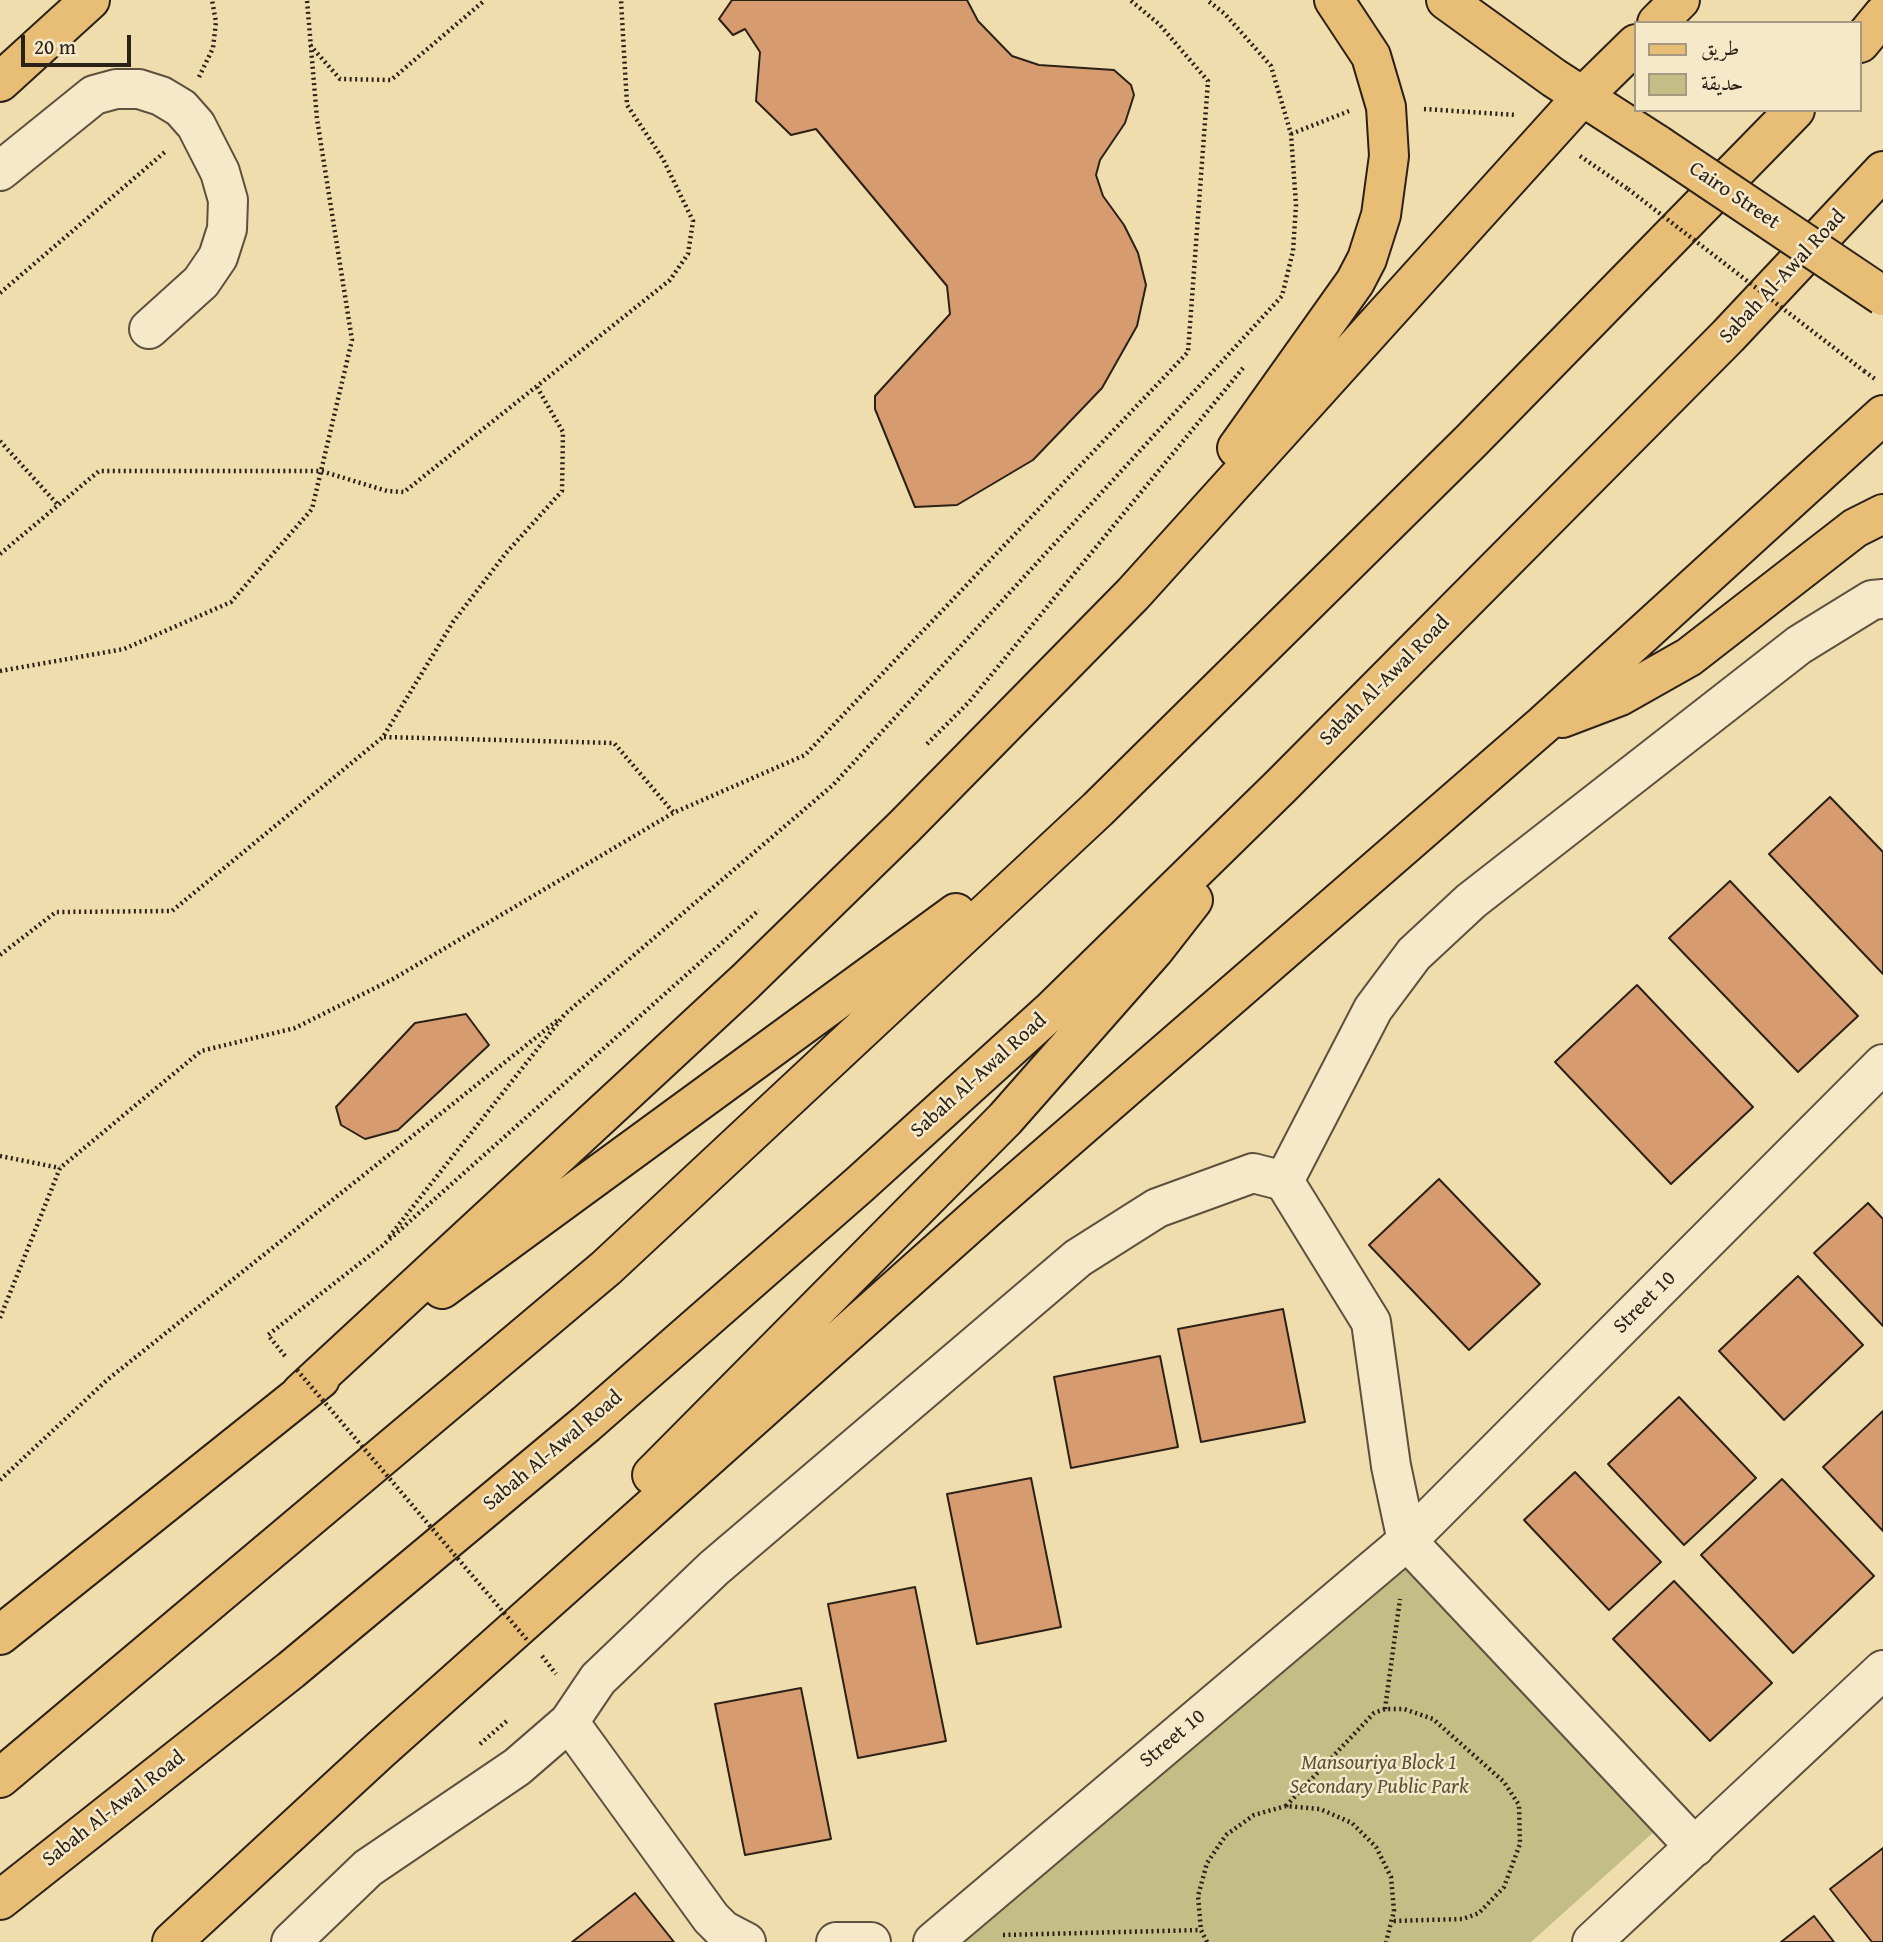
<!DOCTYPE html>
<html>
<head>
<meta charset="utf-8">
<style>
  body { margin:0 }
  #map { position:relative; width:1883px; height:1942px; overflow:hidden; background:#f0ddae; font-family:"Gentium Book Plus",Amiri,serif }
  canvas { display:block }
  .legend { position:absolute; left:1634px; top:21px; width:228px; height:91px; box-sizing:border-box; background:#f5e9ca; border:2px solid #a59982; margin:0; padding:9px 12px; list-style:none; font-size:21px; color:#2c2117 }
  .legend li { display:flex; align-items:center; gap:14px; height:35px }
  .legend b { width:35px; border:2px solid #a59982 }
  .scale { position:absolute; left:21px; top:35px; width:110px; height:32px; box-sizing:border-box; border:4px solid #2c2117; border-top:0; padding-left:9px; font-size:21px; line-height:24px; white-space:nowrap; color:#2c2117; -webkit-text-stroke:5px #f5e9ca; paint-order:stroke }
</style>
</head>
<body>
<div id="map">
<canvas width="1883" height="1942"></canvas>
<ul class="legend">
<li><b style="height:9px;background:#e8be77"></b>طريق</li>
<li><b style="height:19px;background:#c2be85"></b>حديقة</li>
</ul>
<div class="scale">20 m</div>
</div>
<script>
const ctx = document.querySelector('canvas').getContext('2d');
ctx.lineJoin = 'round';
function fillPath(path, color) { ctx.fillStyle = color; ctx.fill(path, 'evenodd'); }
const shape = rows => new Path2D(rows.map(r => 'M' + r).join(''));
function trace(path, color, width, dash) { ctx.strokeStyle = color; ctx.lineWidth = width; ctx.lineCap = dash ? 'butt' : 'round'; ctx.setLineDash(dash || []); ctx.stroke(path); }
function drawText(font, color, halo, rows, align = 'center') {
  ctx.font = font + ' "Gentium Book Plus",serif'; ctx.lineWidth = 5; ctx.setLineDash([]); ctx.textBaseline = 'middle'; ctx.strokeStyle = halo; ctx.fillStyle = color; for (const [text, x, y, turn = 0] of rows) {
    ctx.save(); ctx.translate(x, y); ctx.rotate((+turn || 0) * Math.PI / 180); ctx.textAlign = isNaN(turn) ? turn : align; if (halo) ctx.strokeText(text, 0, 0); ctx.fillText(text, 0, 0); ctx.restore();
  }
}
fillPath(shape([
  [1392,1542,1656,1830,1531,1942,959,1942]
]), '#c2be85');
const building = shape([
  [732,0,967,0,978,21,1012,56,1039,65,1114,70,1131,85,1134,95,1125,123,1100,160,1096,175,1103,196,1124,225,1138,253,1146,285,1137,326,1102,388,1033,460,957,505,915,507,875,409,875,396,950,314,947,286,816,129,791,135,756,101,760,52,745,29,733,35,719,19,732,0],
  [1830,797,1883,852,1883,974,1769,854,1830,797],
  [1730,881,1858,1016,1798,1072,1669,938,1730,881],
  [1637,985,1753,1107,1671,1184,1555,1062,1637,985],
  [466,1014,489,1045,398,1130,365,1139,341,1125,336,1107,415,1023,466,1014],
  [1439,1179,1540,1284,1469,1350,1369,1245,1439,1179],
  [1868,1203,1883,1219,1883,1326,1814,1253,1868,1203],
  [1798,1276,1863,1345,1784,1420,1719,1351,1798,1276],
  [1283,1309,1305,1422,1201,1442,1178,1329,1283,1309],
  [1160,1356,1178,1447,1071,1468,1054,1377,1160,1356],
  [1679,1397,1756,1478,1684,1545,1608,1464,1679,1397],
  [1883,1411,1883,1531,1823,1467,1883,1411],
  [1575,1472,1661,1562,1609,1610,1524,1520,1575,1472],
  [1031,1478,1061,1627,977,1644,947,1494,1031,1478],
  [1782,1479,1874,1576,1793,1653,1701,1555,1782,1479],
  [1674,1581,1772,1683,1710,1741,1613,1639,1674,1581],
  [915,1587,946,1741,858,1758,828,1604,915,1587],
  [801,1688,831,1839,745,1855,715,1704,801,1688],
  [1883,1848,1883,1942,1872,1942,1830,1889,1883,1848],
  [635,1893,674,1942,572,1942,635,1893],
  [1814,1916,1834,1942,1781,1942,1814,1916]
]);
fillPath(building, '#d69c70');
trace(building, '#2c2117', 2);
const minor = shape([
  [0,171,94,95,116,89,139,89,161,96,181,108,196,125,220,172,228,200,227,229,218,257,201,282,149,329],
  [1284,1181,1373,1009,1414,954,1471,901,1799,645,1872,600,1883,599],
  [569,1722,711,1918,723,1930,746,1942],
  [291,1942,368,1868,517,1767,569,1722,598,1679,714,1568,1078,1258,1157,1208,1253,1173,1284,1181,1371,1322,1391,1466,1407,1541,1695,1847],
  [836,1942,871,1942],
  [933,1942,1407,1541,1883,1064],
  [1592,1942,1883,1670]
]);
const major = shape([
  [1446,0,1554,78,1658,145],
  [0,82,90,0]
]);
const highway = shape([
  [1657,23,1680,0],
  [1860,43,1883,15],
  [1237,448,1355,282,1367,259,1381,215,1389,156,1386,107,1371,56,1334,0],
  [1562,718,1620,696,1689,657,1855,528,1883,514],
  [442,1289,956,913],
  [301,1393,745,982,905,826,1133,594,1583,96,1636,44],
  [652,1475,1005,1119,1154,950,1193,900],
  [0,1635,320,1379],
  [0,1778,606,1268,1098,809,1471,441,1795,110],
  [0,1900,291,1670,586,1424,859,1185,1052,1010,1281,786,1728,336,1883,171],
  [172,1942,380,1750,985,1210,1544,724,1883,415]
]);
trace(minor, '#5d503d', 42);
trace(major, '#2c2117', 42);
trace(highway, '#2c2117', 42);
trace(shape([
  [310,45,340,79,391,80,485,0],
  [199,77,213,48,216,22,212,0],
  [1424,109,1516,115],
  [1291,134,1349,111],
  [1580,156,1628,189],
  [0,293,166,151],
  [1864,371,1875,379],
  [0,441,58,505],
  [0,554,99,471,321,471,387,491,404,492,670,280,688,254,693,221,663,159,627,105,621,0],
  [0,671,124,649,231,602,312,509,352,340,317,119,307,0],
  [384,737,614,743,673,812],
  [927,744,969,702,1243,368],
  [0,955,56,912,172,911,383,737,453,622,506,553,562,491,563,432,537,387],
  [0,1156,60,1168],
  [389,1237,565,1014,833,785,1282,296,1293,251,1296,205,1291,134,1271,66,1225,14,1207,0],
  [0,1318,60,1168,201,1051,295,1028,393,979,673,813,805,755,1188,352,1208,81,1159,24,1130,0],
  [285,1356,268,1335,382,1246,759,910],
  [0,1480,107,1380,559,1019],
  [542,1656,556,1674],
  [1385,1709,1400,1599],
  [480,1744,509,1719],
  [1286,1806,1374,1713,1385,1709,1404,1709,1433,1719,1504,1782,1519,1805,1520,1844,1504,1887,1479,1913,1463,1919,1392,1921],
  [1003,1935,1201,1930],
  [1207,1942,1201,1930,1198,1896,1207,1863,1226,1835,1254,1815,1286,1806,1320,1809,1352,1823,1376,1847,1391,1877,1394,1911,1386,1942]
]), '#2c2117', 4.5, [2, 3.5]);
trace(minor, '#f5e9ca', 38);
trace(major, '#e8be77', 38);
trace(highway, '#e8be77', 38);
const majorBridge = shape([
  [1658,145,1883,296]
]);
trace(majorBridge, '#2c2117', 42, []);
trace(shape([
  [1628,189,1864,371],
  [297,1370,528,1641]
]), '#2c2117', 4.5, [2, 3.5]);
trace(majorBridge, '#e8be77', 38);
drawText('21px', '#2c2117', '#f5e9ca', [
  ["Cairo Street",1734,196,34],
  ["Sabah Al-Awal Road",1783,277,-47],
  ["Sabah Al-Awal Road",1385,681,-45],
  ["Sabah Al-Awal Road",979,1076,-42],
  ["Street 10",1645,1303,-45],
  ["Sabah Al-Awal Road",553,1451,-40],
  ["Street 10",1173,1739,-40],
  ["Sabah Al-Awal Road",114,1809,-38]
]);
drawText('italic 21px', '#595038', '#f5e9ca', [
  ["Mansouriya Block 1",1379,1764],
  ["Secondary Public Park",1379,1788]
]);
</script>
</body>
</html>
